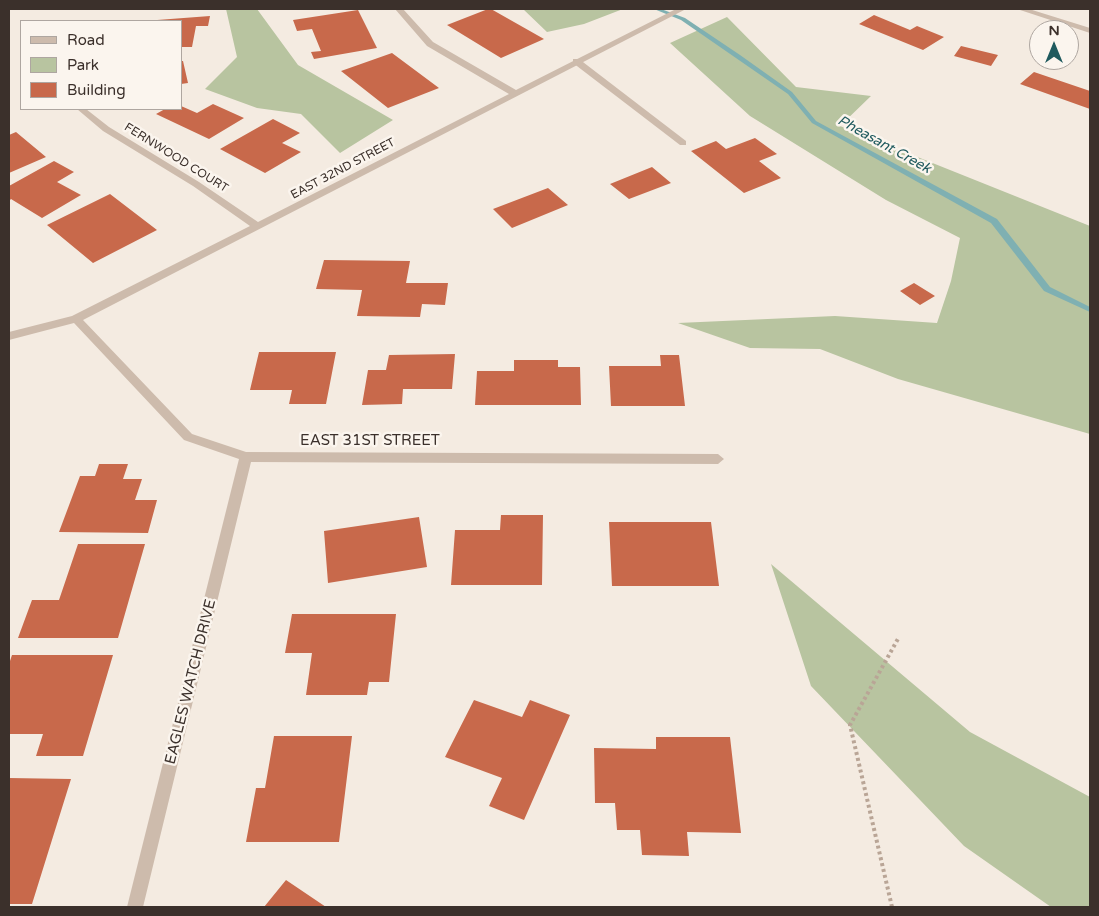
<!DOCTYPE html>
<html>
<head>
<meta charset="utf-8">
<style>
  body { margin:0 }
  #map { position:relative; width:1099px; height:916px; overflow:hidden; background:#f4ebe1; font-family:"Varela Round",sans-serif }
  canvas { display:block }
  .frame { position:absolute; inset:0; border:10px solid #3b302b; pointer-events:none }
  .legend { position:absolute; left:20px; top:20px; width:162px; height:90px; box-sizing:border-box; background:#fbf5ee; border:1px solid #aea6a0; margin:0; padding:6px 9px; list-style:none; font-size:15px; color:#3b302b }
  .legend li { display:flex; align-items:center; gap:10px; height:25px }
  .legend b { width:25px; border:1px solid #aea6a0 }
  .north { position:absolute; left:1029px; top:20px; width:50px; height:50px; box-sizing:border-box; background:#fbf5ee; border:1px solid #aea6a0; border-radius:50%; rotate:0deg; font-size:14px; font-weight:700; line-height:20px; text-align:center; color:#3b302b }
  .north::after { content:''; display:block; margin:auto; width:18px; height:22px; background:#1f5a5e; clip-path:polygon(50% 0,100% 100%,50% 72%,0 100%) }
</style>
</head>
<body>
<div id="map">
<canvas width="1099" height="916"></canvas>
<div class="frame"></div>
<ul class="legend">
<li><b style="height:6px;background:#cdbbac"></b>Road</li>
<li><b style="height:14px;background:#b8c4a0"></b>Park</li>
<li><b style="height:14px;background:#c8694b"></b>Building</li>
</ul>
<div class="north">N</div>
</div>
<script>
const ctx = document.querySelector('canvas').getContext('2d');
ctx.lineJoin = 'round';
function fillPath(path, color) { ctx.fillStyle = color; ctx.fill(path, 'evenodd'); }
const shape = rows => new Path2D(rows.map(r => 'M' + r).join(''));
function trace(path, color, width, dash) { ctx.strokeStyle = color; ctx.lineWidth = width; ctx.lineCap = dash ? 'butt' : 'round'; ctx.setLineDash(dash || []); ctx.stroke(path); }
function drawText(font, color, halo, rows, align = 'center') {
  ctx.font = font + ' "Varela Round",sans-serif'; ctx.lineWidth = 5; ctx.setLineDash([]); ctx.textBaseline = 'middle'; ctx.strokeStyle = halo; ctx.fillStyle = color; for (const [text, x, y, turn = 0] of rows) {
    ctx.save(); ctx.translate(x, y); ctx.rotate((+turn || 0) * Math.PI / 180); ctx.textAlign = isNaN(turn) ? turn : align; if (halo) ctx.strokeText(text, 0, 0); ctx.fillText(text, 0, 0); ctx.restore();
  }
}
fillPath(shape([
  [226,9,257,9,298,65,393,120,340,153,301,114,257,108,205,89,237,57],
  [523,9,623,9,584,24,547,32],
  [727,17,796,87,871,96,840,126,1090,226,1090,434,898,379,820,349,750,348,678,323,835,316,937,323,951,281,960,238,886,200,750,116,670,43],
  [771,564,970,732,1090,797,1090,907,1051,907,964,846,811,686]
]), '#b8c4a0');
fillPath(shape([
  [654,9,661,9,685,18,740,55,792,92,816,121,997,219,1050,287,1090,307,1090,312,1044,291,991,223,812,123,788,94,681,20,654,9]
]), '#7fb0b2');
fillPath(shape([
  [488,9,491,9,544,39,501,58,447,25],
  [358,10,377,48,314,59,311,52,321,51,312,29,297,31,293,20],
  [874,15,910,30,917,26,944,37,923,50,859,24],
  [210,16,208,26,196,26,192,47,181,47,181,21,144,21],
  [961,46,998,55,991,66,954,56],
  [392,53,439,88,388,108,341,71],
  [181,61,183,61,188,83,181,84],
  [1034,72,1090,91,1090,109,1020,84],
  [213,104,244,118,209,139,156,114,165,109,181,109,181,106,197,113],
  [273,119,300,133,282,143,301,152,265,173,220,149],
  [16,132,46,157,9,173,9,135],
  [755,138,777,154,759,161,781,178,744,193,691,151,716,141,726,149],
  [54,161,74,172,57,182,81,195,42,218,11,199,9,201,9,186],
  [652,167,671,183,629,199,610,184],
  [548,188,568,205,512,228,493,209],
  [110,194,157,230,93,263,47,225],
  [324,260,410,261,406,283,448,283,445,305,422,304,420,317,357,316,362,290,316,289],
  [914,283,935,296,920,305,900,291],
  [259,352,336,352,326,404,289,404,292,390,250,390],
  [455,354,452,389,403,389,402,404,362,405,368,370,386,370,389,355],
  [660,355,679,355,685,406,611,406,609,366,661,366],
  [514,360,558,360,558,367,580,367,581,405,475,405,477,371,514,371],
  [99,464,128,464,123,479,142,479,135,500,157,500,148,533,59,532,80,476,95,476],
  [501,515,543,515,542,585,451,585,455,530,500,530],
  [419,517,427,567,328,583,324,531],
  [609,522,711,522,719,586,612,586],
  [78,544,145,544,118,638,18,638,32,600,59,600],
  [292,614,396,614,389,682,369,682,367,695,306,695,312,653,285,653],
  [12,655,113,655,83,756,36,756,43,734,9,734,9,664],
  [474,700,522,717,530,700,570,715,524,820,489,806,502,778,445,757],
  [274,736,352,736,339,842,246,842,256,788,265,788],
  [656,737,730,737,741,833,687,832,689,856,642,855,640,830,617,830,615,803,595,803,594,748,656,749],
  [9,778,71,779,32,904,9,904],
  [286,880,326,907,264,907]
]), '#c8694b');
trace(shape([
  [892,907,850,725,899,637]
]), '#b9a596', 4, [3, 3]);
fillPath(shape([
  [573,59,579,59,686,141,686,145,680,145,573,63,573,59]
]), '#cdbbac');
fillPath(shape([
  [395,9,403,9,433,42,516,90,676,9,686,9,83,320,192,434,246,452,718,454,724,459,718,464,251,462,143,907,127,907,239,459,184,440,74,323,9,340,9,332,72,316,250,226,193,186,103,131,77,109,86,109,109,127,199,182,258,222,509,94,427,46,395,9],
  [1017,9,1029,9,1090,28,1090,33,1017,9]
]), '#cdbbac');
drawText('12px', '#3b302b', '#fbf5ee', [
  ["FERNWOOD COURT",176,158,32],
  ["EAST 32ND STREET",343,169,-28]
]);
drawText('italic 14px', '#1f5a5e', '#fbf5ee', [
  ["Pheasant Creek",884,145,29]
]);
drawText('15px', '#3b302b', '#fbf5ee', [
  ["EAST 31ST STREET",370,441],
  ["EAGLES WATCH DRIVE",191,682,-76]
]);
</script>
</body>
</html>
